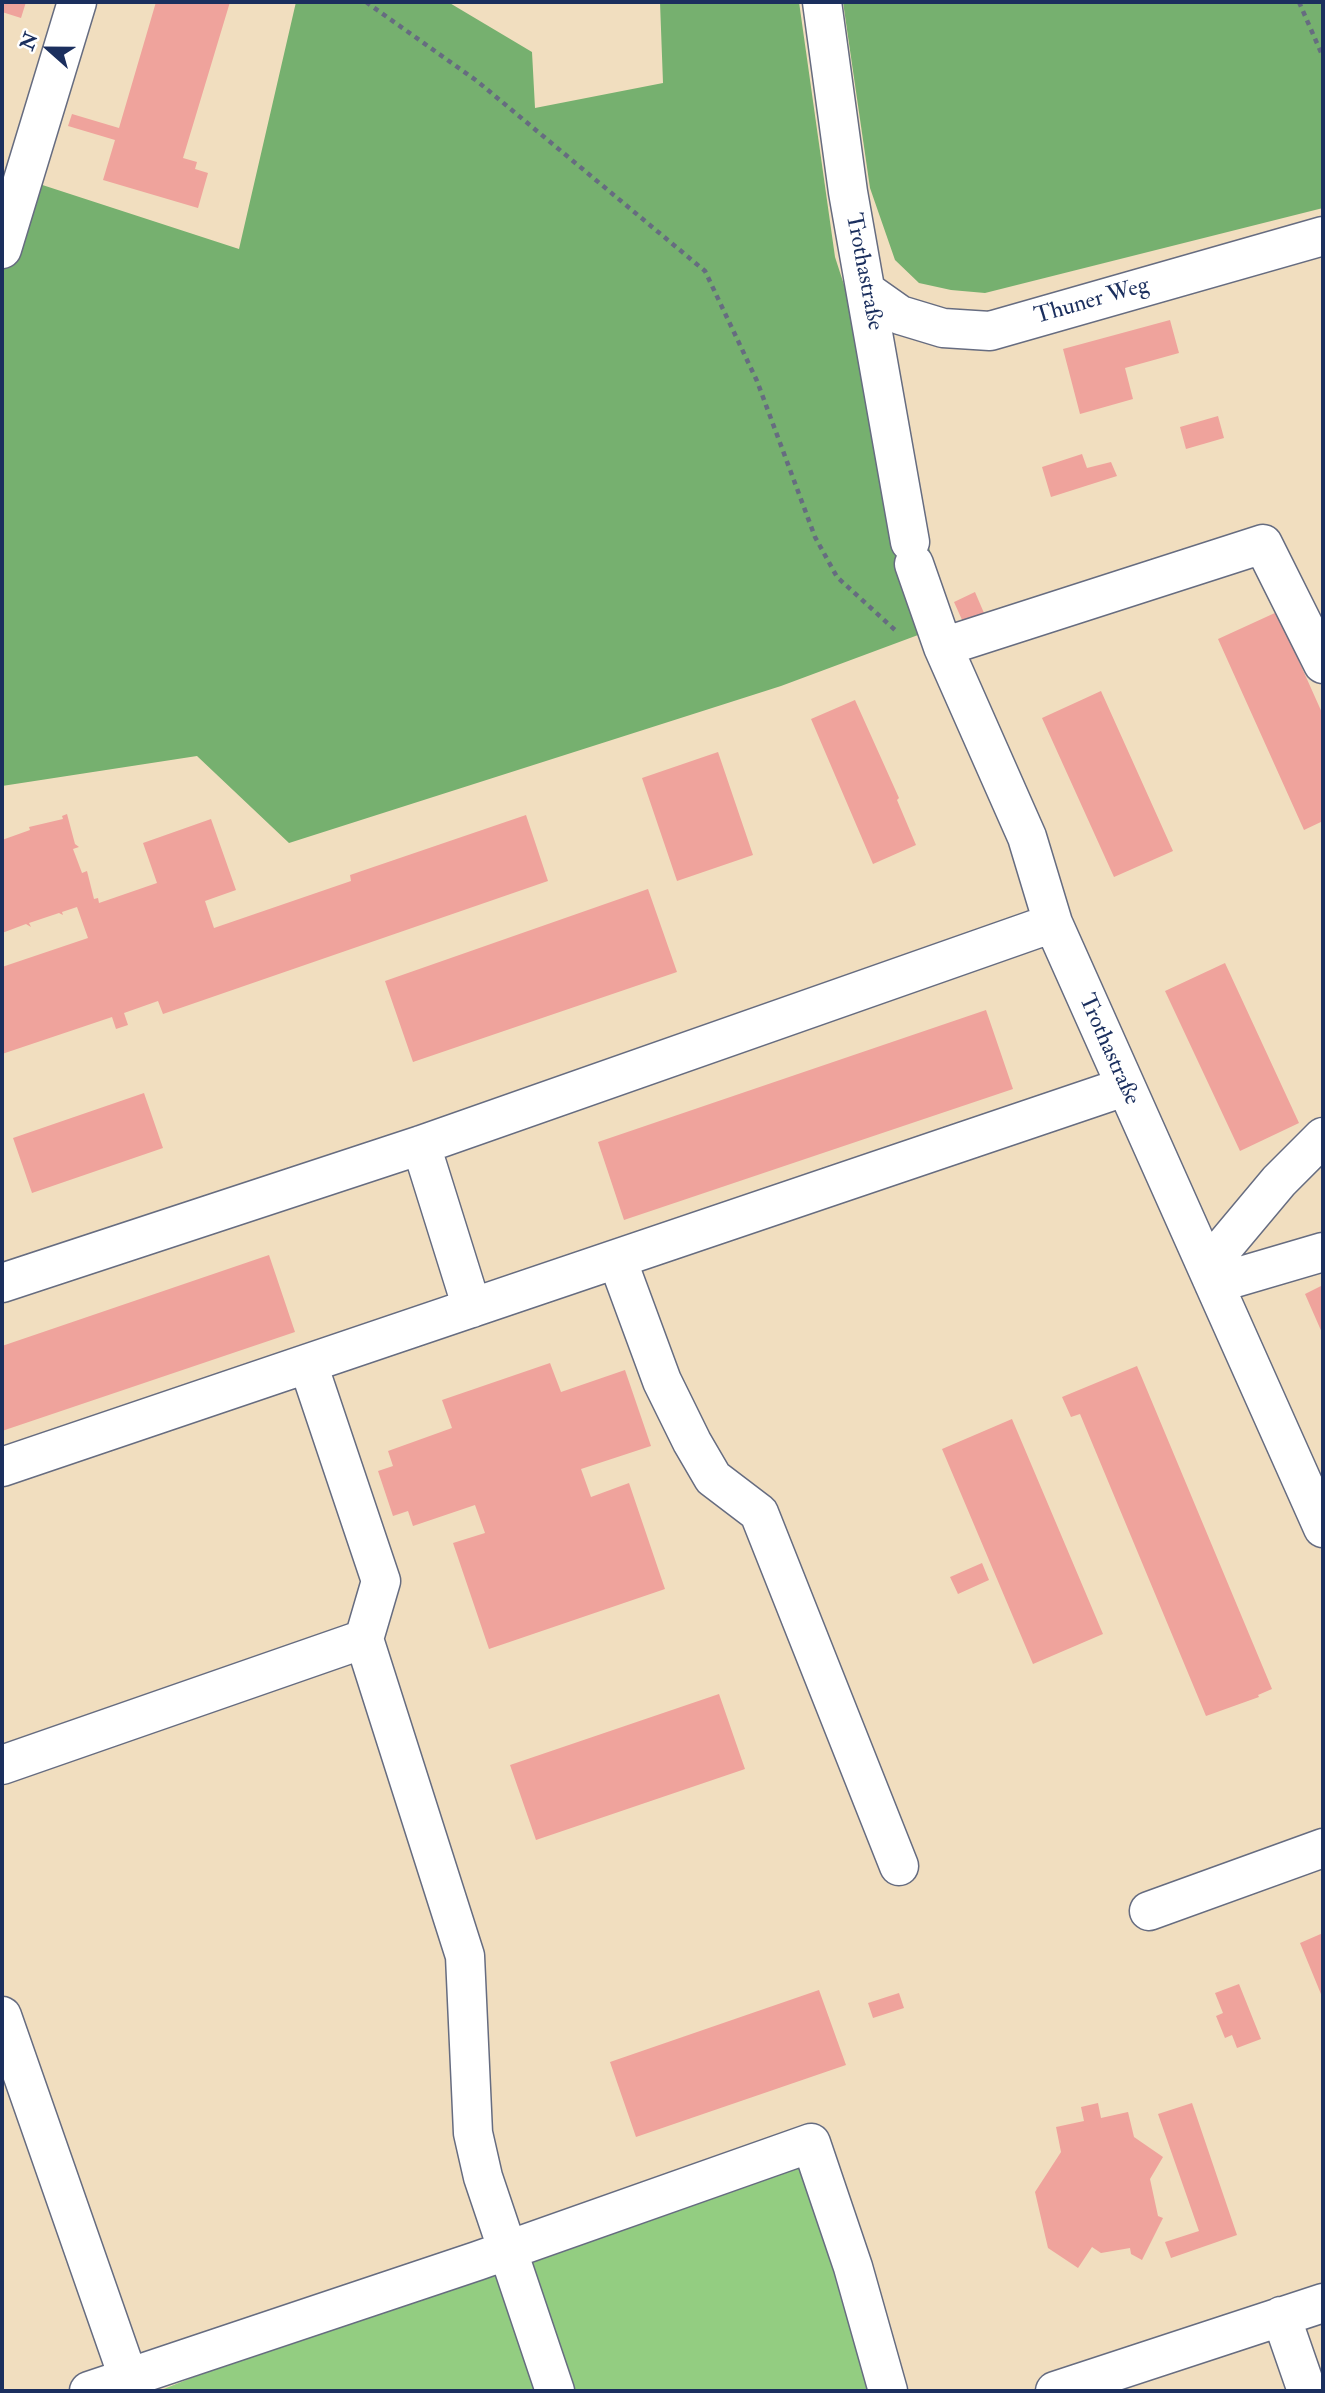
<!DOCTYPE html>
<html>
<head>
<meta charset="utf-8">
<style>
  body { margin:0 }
  #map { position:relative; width:1325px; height:2393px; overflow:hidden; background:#f1debf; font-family:"IM FELL Double Pica",serif }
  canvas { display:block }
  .frame { position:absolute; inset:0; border:4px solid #1b2f5e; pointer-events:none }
  .north { position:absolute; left:14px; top:14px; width:70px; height:70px; -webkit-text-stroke:5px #fff; paint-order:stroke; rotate:291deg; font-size:19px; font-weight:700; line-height:28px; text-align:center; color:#1b2f5e }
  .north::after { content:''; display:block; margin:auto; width:24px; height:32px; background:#1b2f5e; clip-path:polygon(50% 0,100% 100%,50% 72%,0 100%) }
</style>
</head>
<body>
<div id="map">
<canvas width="1325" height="2393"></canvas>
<div class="frame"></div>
<div class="north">N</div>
</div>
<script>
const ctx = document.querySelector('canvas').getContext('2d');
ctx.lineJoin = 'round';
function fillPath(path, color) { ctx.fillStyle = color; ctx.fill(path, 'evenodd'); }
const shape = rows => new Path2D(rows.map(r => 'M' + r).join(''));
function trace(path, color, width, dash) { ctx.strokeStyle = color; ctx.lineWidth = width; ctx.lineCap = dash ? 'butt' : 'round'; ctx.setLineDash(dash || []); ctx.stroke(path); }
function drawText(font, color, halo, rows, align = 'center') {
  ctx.font = font + ' "IM FELL Double Pica",serif'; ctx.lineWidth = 5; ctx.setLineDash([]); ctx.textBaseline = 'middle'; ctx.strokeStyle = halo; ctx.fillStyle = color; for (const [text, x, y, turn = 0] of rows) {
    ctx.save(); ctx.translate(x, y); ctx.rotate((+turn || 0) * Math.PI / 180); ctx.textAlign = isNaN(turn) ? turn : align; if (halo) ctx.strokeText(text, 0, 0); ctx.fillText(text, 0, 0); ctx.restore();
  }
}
fillPath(shape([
  [811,2143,895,2391,159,2391,507,2250]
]), '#93cd81');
fillPath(shape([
  [296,2,448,2,532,52,535,108,663,83,660,2,799,2,835,257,953,622,781,686,289,843,197,756,2,786,2,249,24,179,239,249],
  [843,2,1323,2,1323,208,985,293,951,290,919,283,895,260,870,188]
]), '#76b06f');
fillPath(shape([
  [2,2,26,2,21,18,2,12],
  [156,2,230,2,183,158,197,162,195,169,208,173,198,208,103,180,115,140,68,126,72,114,119,128],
  [1170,320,1179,353,1125,368,1133,399,1080,414,1063,349],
  [1218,416,1224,438,1186,449,1180,427],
  [1082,454,1087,468,1111,462,1117,476,1051,497,1042,467],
  [975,592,984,613,963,622,954,602],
  [1277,612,1323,715,1323,821,1304,830,1218,639],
  [1101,691,1173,851,1114,877,1042,718],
  [855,700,899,798,897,800,916,845,873,864,811,719],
  [718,752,753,855,677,881,642,778],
  [67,814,75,844,79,847,73,849,82,873,87,871,94,899,98,898,99,903,157,883,143,843,211,819,236,890,205,901,214,928,351,881,350,875,526,815,548,881,163,1014,158,1001,124,1013,128,1025,116,1029,112,1017,2,1054,2,967,88,938,77,907,62,912,63,915,59,913,29,923,31,927,26,924,2,933,2,840,30,830,29,827,63,819,62,816],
  [648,889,677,972,413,1062,385,981],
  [1225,963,1299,1123,1240,1151,1165,991],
  [986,1010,1013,1089,624,1220,598,1142],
  [144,1093,163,1148,32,1193,13,1138],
  [269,1255,295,1332,2,1431,2,1346],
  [1323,1285,1323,1335,1305,1294],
  [550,1363,561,1392,625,1370,651,1446,581,1469,591,1497,629,1483,665,1589,489,1649,453,1543,485,1533,475,1505,413,1526,408,1511,393,1516,378,1471,393,1466,388,1451,452,1428,442,1400],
  [1137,1366,1272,1689,1258,1695,1259,1697,1206,1716,1080,1414,1071,1417,1062,1397],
  [1012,1419,1103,1634,1033,1664,942,1449],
  [982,1563,989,1580,958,1594,950,1577],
  [719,1694,745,1769,536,1840,510,1765],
  [1323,1933,1323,1999,1300,1943],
  [1239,1984,1261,2039,1237,2048,1232,2035,1225,2038,1216,2016,1223,2013,1215,1993],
  [819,1990,846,2065,636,2137,610,2062],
  [899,1993,904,2008,873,2018,868,2003],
  [1098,2103,1101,2118,1128,2112,1134,2137,1163,2157,1150,2179,1158,2216,1163,2218,1142,2260,1131,2254,1130,2248,1101,2253,1092,2247,1078,2268,1048,2248,1035,2192,1061,2152,1056,2127,1084,2121,1081,2107],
  [1192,2103,1237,2235,1171,2258,1165,2242,1199,2231,1158,2114]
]), '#efa39c');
const minor = shape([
  [822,2,848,192,910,542],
  [2,249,77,2],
  [866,291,900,315,943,328,990,331,1323,236],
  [914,564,943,647,1027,837,1053,923,1323,1528],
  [943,647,1263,544,1323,664],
  [421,1145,472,1308],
  [617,1259,662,1381,692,1442,713,1478,759,1513,899,1866],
  [1207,1267,1279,1181,1323,1137],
  [2,1283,421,1145,1053,923],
  [1214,1284,1323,1252],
  [2,1467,1124,1087],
  [364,1639,465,1956,473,2133,483,2177,555,2391],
  [2,1765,364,1639,381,1581,308,1364],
  [1149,1911,1323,1848],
  [2,2016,133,2391],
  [1281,2316,1307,2391],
  [89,2391,477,2261,811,2143,853,2267,888,2391],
  [1055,2391,1323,2303]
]);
trace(minor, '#666c80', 41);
trace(shape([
  [366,2,477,81,705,271,757,381,815,537,837,577,895,630],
  [1299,2,1323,57]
]), '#666c80', 4.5, [5, 5]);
trace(minor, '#fff', 38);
drawText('23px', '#1b2f5e', '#fff', [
  ["Trothastraße",863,272,79],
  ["Thuner Weg",1092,302,-16],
  ["Trothastraße",1108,1050,66]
]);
</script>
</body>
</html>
